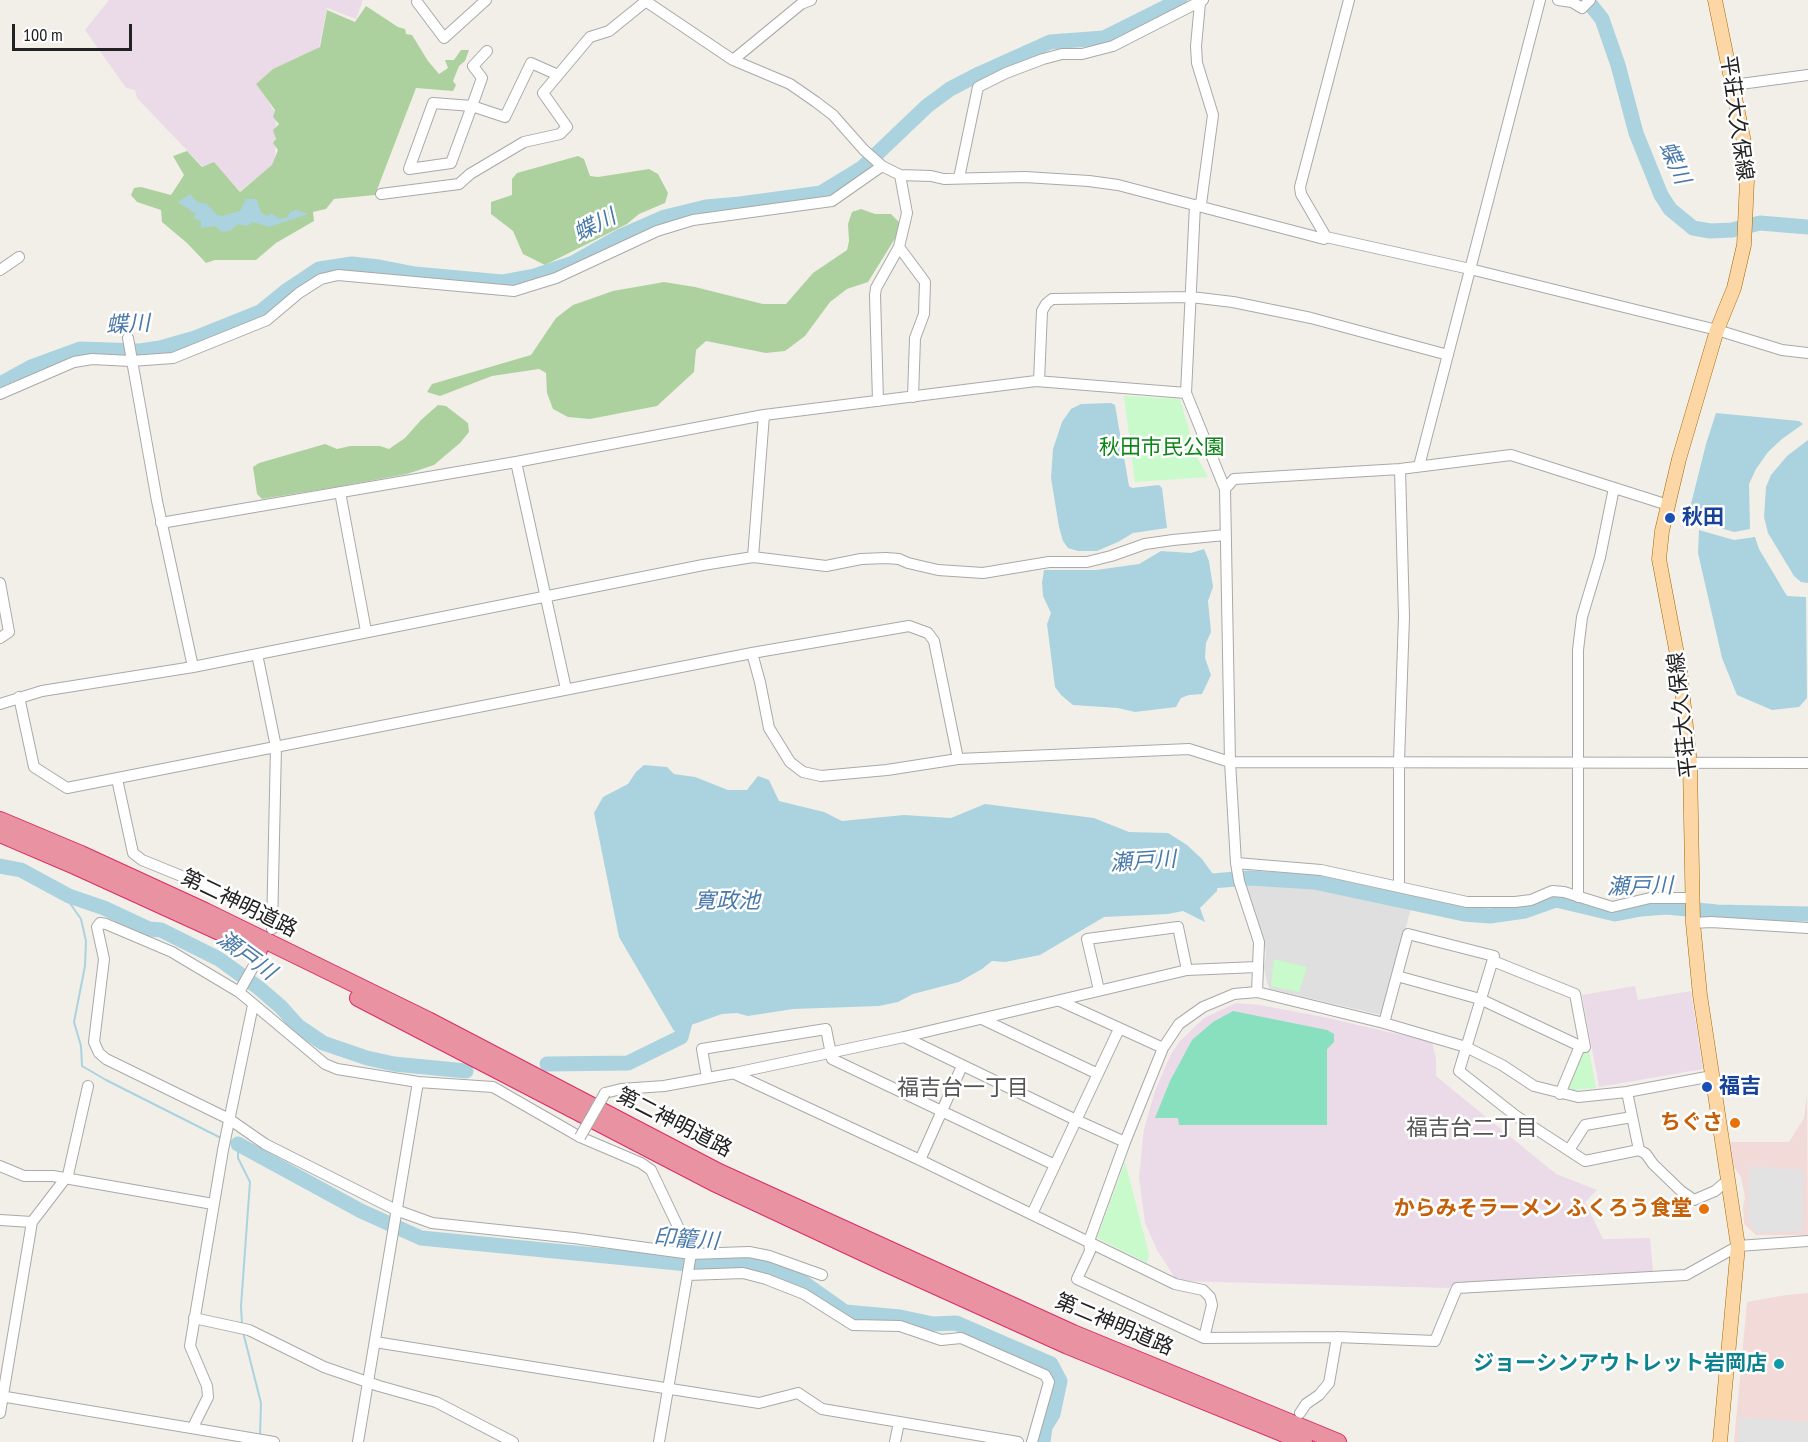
<!DOCTYPE html>
<html>
<head>
<meta charset="utf-8">
<style>
  body { margin:0 }
  #map { position:relative; width:1808px; height:1442px; overflow:hidden; background:#f2efe9; font-family:"PT Sans Narrow",sans-serif }
  canvas { display:block }
  .scale { position:absolute; left:12px; top:24px; width:120px; height:27px; box-sizing:border-box; border:3px solid #222; border-top:0; padding-left:8px; font-size:18px; line-height:21px; white-space:nowrap; color:#222; -webkit-text-stroke:4px #fff; paint-order:stroke }
</style>
</head>
<body>
<div id="map">
<canvas width="1808" height="1442"></canvas>
<div class="scale">100 m</div>
</div>
<script>
const ctx = document.querySelector('canvas').getContext('2d');
ctx.lineJoin = 'round';
function fillPath(path, color) { ctx.fillStyle = color; ctx.fill(path, 'evenodd'); }
const shape = rows => new Path2D(rows.map(r => 'M' + r).join(''));
function trace(path, color, width, dash) { ctx.strokeStyle = color; ctx.lineWidth = width; ctx.lineCap = dash ? 'butt' : 'round'; ctx.setLineDash(dash || []); ctx.stroke(path); }
function drawText(font, color, halo, rows, align = 'center') {
  ctx.font = font + ' "PT Sans Narrow","Noto Sans JP",sans-serif'; ctx.lineWidth = 5; ctx.setLineDash([]); ctx.textBaseline = 'middle'; ctx.strokeStyle = halo; ctx.fillStyle = color; for (const [text, x, y, turn = 0] of rows) {
    ctx.save(); ctx.translate(x, y); ctx.rotate((+turn || 0) * Math.PI / 180); ctx.textAlign = isNaN(turn) ? turn : align; if (halo) ctx.strokeText(text, 0, 0); ctx.fillText(text, 0, 0); ctx.restore();
  }
}
fillPath(shape([
  [1248,883,1342,891,1411,909,1381,1015,1270,989,1267,983,1264,968,1266,954,1264,939,1247,888]
]), '#e0dfdf');
fillPath(shape([
  [1807,1094,1808,1235,1756,1235,1744,1224,1743,1207,1745,1198,1741,1177,1732,1165,1728,1142,1789,1142,1804,1118],
  [1808,1293,1808,1442,1734,1442,1747,1302,1786,1295]
]), '#f2dad9');
fillPath(shape([
  [109,0,363,0,356,19,327,8,319,48,272,70,257,84,276,114,275,164,240,191,214,163,203,167,137,98,135,90,126,88,85,30],
  [1635,986,1638,1000,1691,991,1703,1069,1599,1087,1582,995],
  [1236,1003,1260,1005,1323,1017,1432,1042,1436,1059,1436,1076,1556,1174,1597,1190,1585,1202,1603,1239,1650,1238,1653,1272,1576,1274,1454,1284,1449,1288,1177,1281,1157,1250,1145,1223,1139,1177,1144,1129,1155,1091,1171,1054,1180,1041,1204,1018]
]), '#ebdbe8');
fillPath(shape([
  [366,6,398,27,405,29,406,34,412,35,428,61,439,74,448,68,445,60,454,60,461,50,469,50,465,61,459,66,453,81,456,85,453,91,416,88,375,195,334,199,326,209,313,212,314,221,276,243,256,260,215,260,206,263,187,243,162,222,161,210,137,202,131,195,134,188,141,187,171,195,184,175,173,156,187,151,202,167,214,162,240,192,272,165,278,150,273,143,276,139,273,130,279,124,273,117,275,110,256,84,273,69,320,47,327,10,355,22],
  [578,156,584,159,590,176,598,177,649,169,658,174,668,193,665,203,639,214,627,224,545,265,523,254,513,231,491,214,491,202,512,195,512,179,517,173],
  [861,209,875,214,891,214,900,223,899,232,868,282,847,289,830,302,805,336,785,351,766,353,706,341,696,350,694,372,657,406,590,419,568,417,553,409,547,393,546,373,539,369,492,376,440,396,427,392,432,384,531,355,556,318,573,305,613,291,664,282,695,287,763,304,786,304,813,273,847,250,849,241,848,224,852,212],
  [438,405,446,406,468,423,469,432,460,443,434,465,407,474,336,487,262,499,257,494,253,467,259,463,325,444,337,449,350,446,380,446,389,449,405,438,421,420]
]), '#add19e');
fillPath(shape([
  [1124,396,1180,399,1197,457,1208,477,1135,482],
  [1274,959,1307,967,1299,992,1271,986],
  [1580,1051,1589,1051,1596,1088,1572,1090,1569,1087],
  [1125,1162,1149,1254,1147,1263,1097,1238]
]), '#c8facc');
fillPath(shape([
  [1233,1011,1327,1030,1334,1034,1334,1042,1327,1049,1327,1125,1179,1125,1178,1118,1155,1118,1170,1081,1192,1040,1213,1022]
]), '#88e0be');
fillPath(shape([
  [1749,1166,1803,1170,1803,1231,1756,1233,1748,1221],
  [1739,1417,1808,1422,1808,1442,1738,1442]
]), '#e2e2e2');
fillPath(shape([
  [190,194,197,202,207,204,217,215,222,216,240,211,246,199,256,199,262,214,268,216,271,213,280,219,288,217,290,212,296,210,308,214,269,227,253,222,247,226,238,224,230,231,222,232,215,226,201,228,201,221,193,218,196,214,178,202],
  [1111,403,1115,405,1129,486,1132,488,1159,485,1162,488,1167,528,1133,533,1118,542,1097,551,1078,551,1068,548,1063,541,1059,527,1051,478,1053,449,1062,422,1071,409,1081,404],
  [1716,413,1799,421,1803,424,1782,439,1768,452,1756,469,1749,484,1750,529,1734,532,1703,523,1691,517,1689,512,1706,444],
  [1808,440,1808,583,1801,582,1794,576,1768,533,1764,517,1766,487,1771,475,1787,456],
  [1699,530,1734,540,1755,537,1759,549,1787,596,1806,597,1807,698,1799,707,1772,710,1737,695,1722,658,1698,553],
  [1204,549,1209,561,1213,587,1208,601,1211,632,1206,643,1205,658,1211,675,1202,694,1189,695,1181,698,1176,707,1135,712,1118,708,1073,705,1061,695,1055,687,1047,624,1051,613,1043,596,1042,583,1044,570,1096,570,1139,564,1161,551,1191,553],
  [644,765,667,767,674,774,695,777,728,790,747,790,758,776,769,780,779,801,824,812,842,821,904,815,951,818,985,804,1094,818,1129,832,1168,833,1187,845,1202,859,1218,881,1217,891,1200,908,1205,922,1183,911,1168,914,1104,917,1040,955,1005,962,992,961,982,969,959,982,913,994,898,1002,879,1006,793,1009,748,1016,737,1013,722,1014,674,1031,619,937,594,813,603,797,628,784,636,772]
]), '#aad3df');
trace(shape([
  [62,892,81,919,86,941,85,966,74,1022,81,1046,82,1066,106,1080,221,1138],
  [229,1141,238,1144,238,1158,250,1182,241,1306,242,1324],
  [243,1332,261,1403,260,1435]
]), '#aad3df', 2);
trace(shape([
  [1587,0,1602,19,1618,65,1636,133,1661,195,1670,209,1693,228,1710,231,1732,230,1760,223,1808,227],
  [0,384,31,367,80,349,140,351,160,348,195,338,260,312,286,291,319,269,352,264,379,267,415,274,502,282,534,276,573,263,619,237,665,217,706,207,740,204,821,193,862,168,927,106,950,89,979,74,1050,42,1104,38,1180,0],
  [0,866,21,870,69,896,104,908,149,929,161,930,219,959,259,988,281,1007,298,1026,323,1043,367,1058,394,1064,466,1071],
  [1199,882,1249,878,1314,882,1464,914,1490,916,1525,911,1556,900,1615,914,1641,909,1667,907,1717,912,1808,914],
  [547,1064,628,1063,681,1037,689,1007],
  [238,1144,361,1211,421,1238,698,1265,758,1265,783,1272,800,1280,845,1312,900,1317,933,1324,956,1323,1051,1364,1060,1381,1053,1414,1045,1427,1043,1442]
]), '#aad3df', 15);
const minor = shape([
  [644,0,733,60,790,84,816,102,833,115,864,150,882,166,900,175,931,176,944,179,1025,177,1089,181,1118,185,1324,239,1326,237,1470,269,1717,330,1782,350,1808,353],
  [1558,0,1572,2,1582,8,1590,0],
  [417,2,444,38,486,0],
  [487,51,473,66,482,78,472,106,451,163,409,169,433,103,472,106,505,117,531,63,558,75],
  [733,60,801,4,811,0],
  [1733,85,1808,75],
  [959,178,978,87,1006,73,1043,59,1062,54,1082,54,1113,46,1203,0],
  [381,194,459,184,470,174,524,142,560,134,567,127,543,93,590,37,609,31,646,1],
  [1195,205,1186,393,1225,489,1230,762,1236,863,1239,881,1259,942,1257,992],
  [1195,205,1201,204,1213,115,1197,63,1196,46,1200,3],
  [1326,237,1301,194,1300,187,1349,0],
  [899,247,925,282,924,314,915,338,913,397],
  [0,270,19,257],
  [128,338,157,501,193,667],
  [1039,381,1042,311,1046,304,1052,299,1191,297,1233,302,1311,318,1448,355],
  [0,394,74,362,92,359,131,361,173,358,267,320,299,293,321,279,338,275,514,291,556,278,657,231,693,220,832,201,882,166],
  [878,401,875,295,876,288,899,247,907,213,900,175],
  [516,462,566,689],
  [1419,466,1540,0],
  [1225,489,1234,479,1400,469,1511,455,1668,505],
  [340,492,366,631],
  [161,523,516,462,764,415,1036,381,1186,393],
  [753,557,764,415],
  [0,583,9,632,0,638],
  [752,653,760,682,769,728,790,762,803,772,821,776,887,770,958,759,1189,749,1230,762,1808,763],
  [257,654,276,747,272,929],
  [19,697,34,767,67,788,752,653,909,626,928,633,934,641,958,759],
  [0,704,42,691,193,667,703,565,753,557,826,566,861,559,886,558,899,559,908,563,938,570,983,573,1049,562,1087,562,1111,556,1145,544,1173,540,1225,535],
  [117,779,133,853,142,860,211,888,250,907,272,909],
  [1236,863,1321,870,1467,902,1515,902,1531,900,1552,891,1564,892,1612,907,1650,898,1693,898],
  [1399,886,1399,761,1404,617,1400,469],
  [1578,897,1578,650,1582,617,1600,557,1614,488],
  [1693,923,1711,922,1808,928],
  [1493,961,1575,994,1585,1047,1580,1046,1560,1094],
  [1397,976,1480,999,1580,1046],
  [1099,990,1087,939,1178,927,1187,970],
  [239,992,256,962],
  [1060,1001,1163,1048],
  [982,1019,1098,1074],
  [1384,1023,1408,934,1494,956,1459,1071,1516,1116,1585,1161,1639,1150,1646,1154,1653,1164,1681,1191,1694,1200,1715,1191,1728,1180],
  [904,1037,1076,1120,1125,1142],
  [735,1074,920,1160,1175,1284,1203,1290,1210,1297,1212,1305,1204,1338],
  [1712,1076,1627,1092,1578,1097,1534,1086,1502,1065,1466,1047,1384,1023,1257,992,1234,994,1203,1007,1179,1024,1163,1048,1125,1142,1089,1241,1090,1251,1077,1279,1204,1338,1337,1337,1435,1341,1457,1288,1686,1275,1738,1246,1808,1241],
  [707,1078,702,1049,826,1029,832,1059,1055,1165],
  [418,1082,337,1069,325,1064,239,992,172,952,106,924,100,923,97,927,104,959,94,1042,99,1053,106,1059,229,1119,265,1144,396,1210,432,1223,574,1238,691,1254,749,1252,769,1256,822,1275],
  [1627,1092,1639,1150],
  [605,1093,621,1089,664,1086,735,1073,904,1037,1187,970,1257,967],
  [1569,1150,1585,1125,1632,1117],
  [920,1160,962,1066],
  [0,1166,24,1176,53,1176,213,1204],
  [1032,1214,1119,1029],
  [0,1220,32,1222],
  [688,1275,743,1273,766,1279,804,1294,853,1325,900,1326,941,1340,961,1338,1045,1375,1049,1382,1032,1442],
  [194,1318,249,1330,324,1367,379,1386,436,1402,513,1442],
  [375,1342,759,1403,798,1393,822,1409,1018,1442],
  [0,1396,274,1442],
  [0,1413,32,1222,68,1175,88,1086],
  [1300,1413,1306,1404,1319,1395,1329,1383,1337,1337],
  [193,1427,208,1397,207,1386,190,1346,223,1150,253,1005],
  [358,1442,418,1082,493,1087,580,1137,641,1163,651,1170,691,1254,659,1442],
  [895,1442,899,1422]
]);
const major = shape([
  [1715,0,1745,147,1747,181,1744,245,1734,288,1717,330,1679,459,1662,531,1659,559,1680,670,1690,764,1693,923,1700,995,1738,1246,1720,1442]
]);
const highway = shape([
  [0,820,81,854,205,911,428,1020,719,1172,1073,1333,1338,1442],
  [0,834,77,867,259,950],
  [358,998,714,1183,887,1264,1068,1346,1304,1442]
]);
trace(minor, '#a9a9a9', 12);
trace(major, '#a06b00', 15);
trace(highway, '#dc2a67', 18);
trace(minor, '#fff', 10);
trace(major, '#fcd6a4', 14);
trace(highway, '#e892a2', 16);
const minorBridge = shape([
  [580,1137,605,1093]
]);
trace(minorBridge, '#a9a9a9', 12, []);
trace(minorBridge, '#fff', 10);
for (const [x, y, r, color] of [
  [1670,518,6,"#1a4fb4"],
  [1707,1087,6,"#1a4fb4"],
  [1735,1123,6,"#e8710a"],
  [1704,1209,6,"#e8710a"],
  [1779,1364,6,"#0f9aa8"]
]) { const dot = new Path2D(); dot.arc(x, y, r, 0, 2 * Math.PI); ctx.fillStyle = color; ctx.fill(dot); trace(dot, '#fff', 2); }
drawText('21px', '#222', '#fff', [
  ["平荘大久保線",1736,118,82],
  ["平荘大久保線",1683,715,-96],
  ["第二神明道路",239,904,26],
  ["第二神明道路",674,1123,27],
  ["第二神明道路",1114,1325,23]
]);
drawText('21px', '#0c8416', '#fff', [
  ["秋田市民公園",1162,448]
]);
drawText('bold 21px', '#164399', '#fff', [
  ["秋田",1682,518],
  ["福吉",1719,1087]
], 'left');
drawText('bold 21px', '#c56008', '#fff', [
  ["ちぐさ",1723,1123],
  ["からみそラーメン ふくろう食堂",1692,1209]
], 'right');
drawText('bold 21px', '#0d838f', '#fff', [
  ["ジョーシンアウトレット岩岡店",1767,1364]
], 'right');
drawText('italic 22px', '#4a7aab', '#fff', [
  ["蝶川",1674,163,66],
  ["蝶川",595,226,-27],
  ["蝶川",128,325,-3],
  ["瀬戸川",1143,862,-4],
  ["瀬戸川",1640,887,-1],
  ["寛政池",727,902],
  ["瀬戸川",246,956,36],
  ["印籠川",686,1240,4]
]);
drawText('22px', '#555', '#fff', [
  ["福吉台一丁目",963,1089],
  ["福吉台二丁目",1472,1129]
]);
</script>
</body>
</html>
